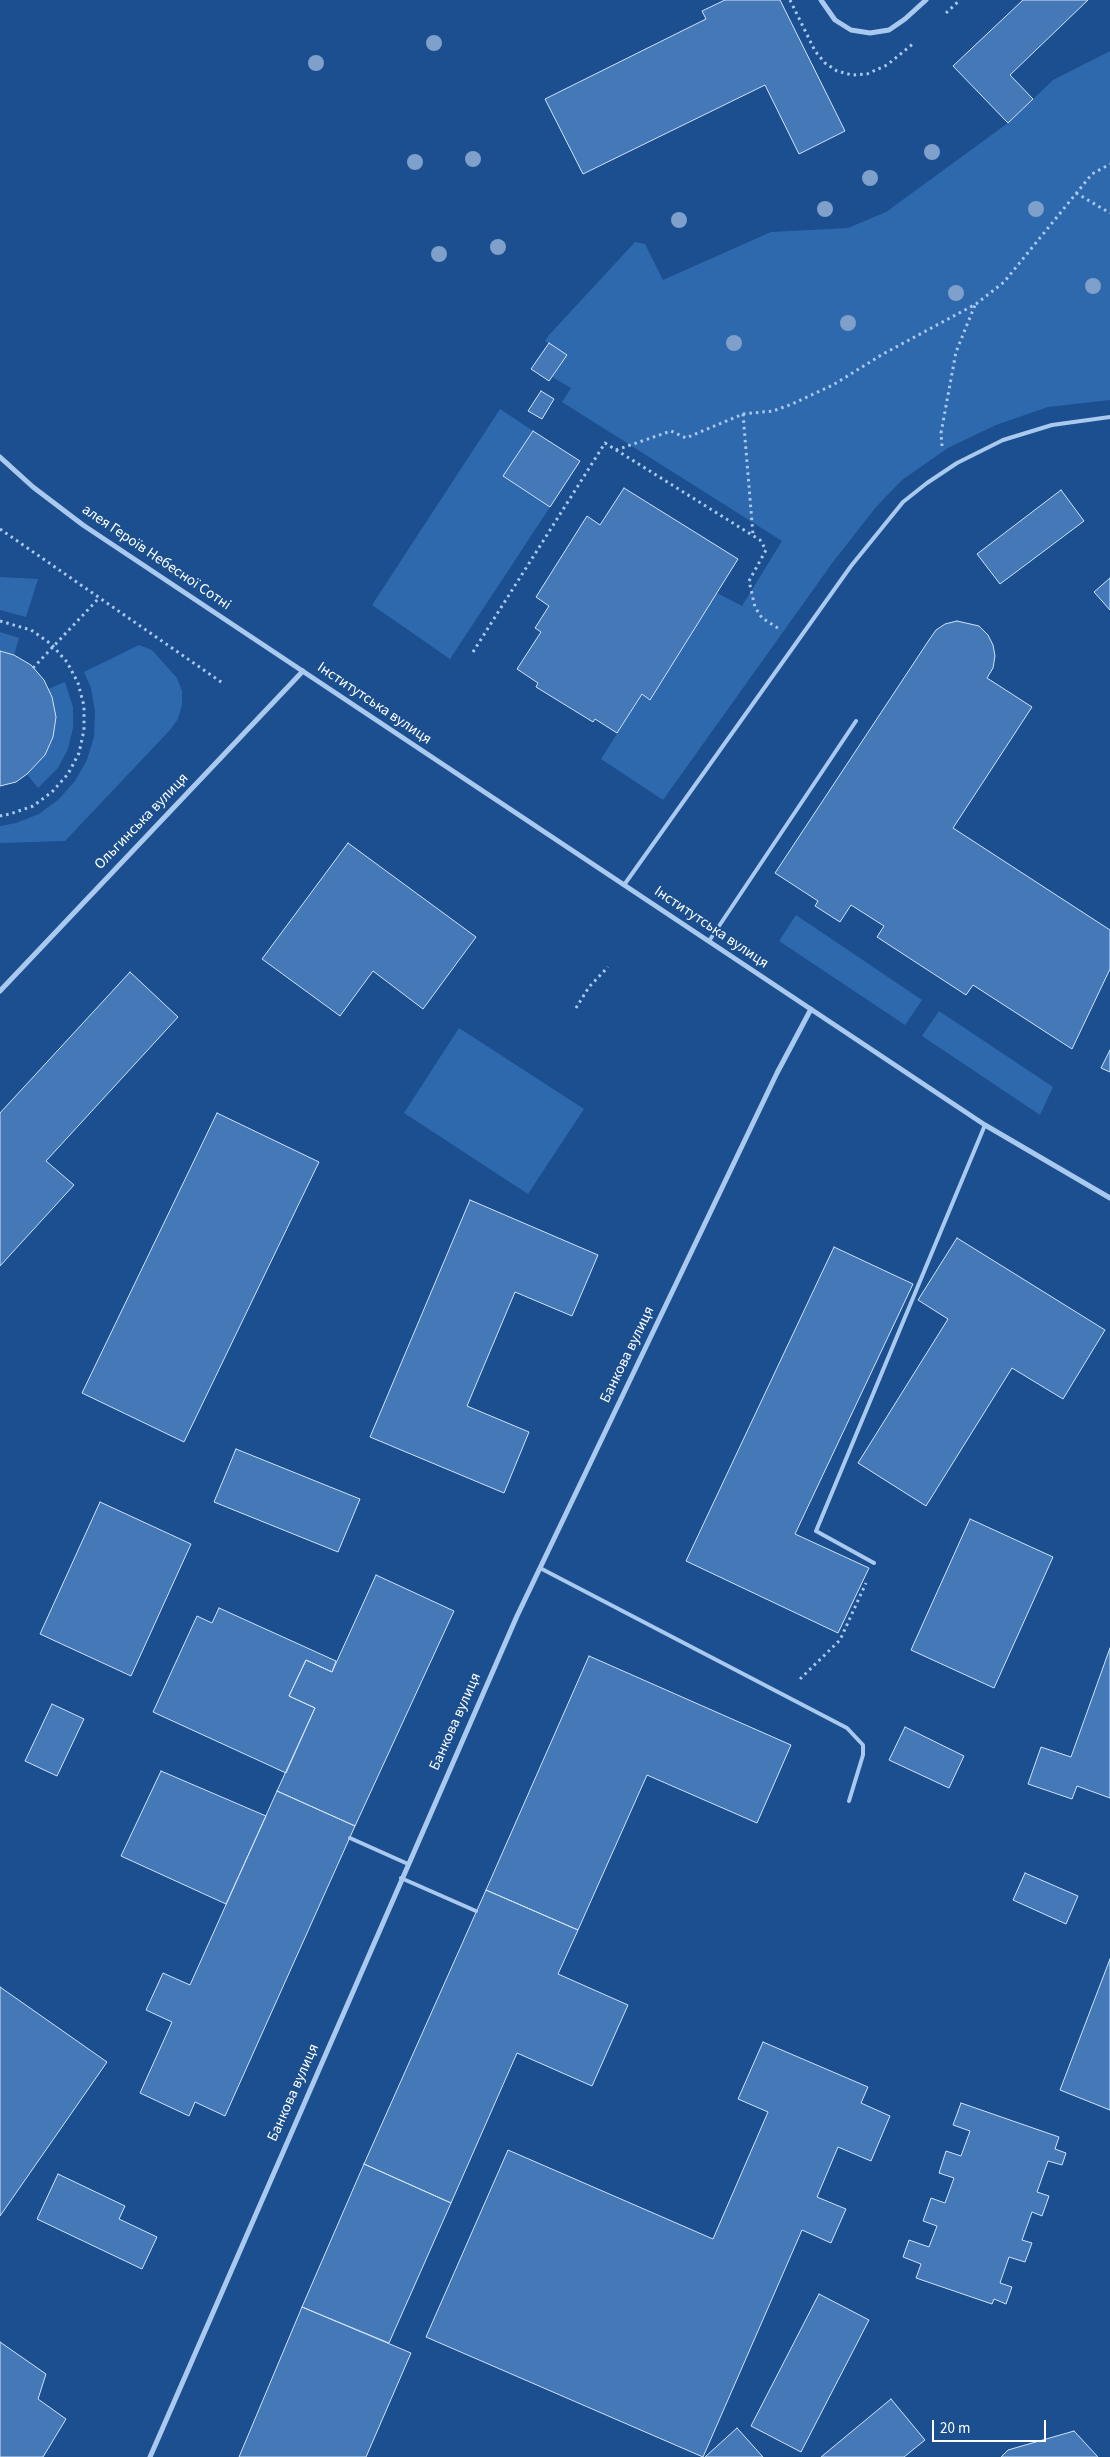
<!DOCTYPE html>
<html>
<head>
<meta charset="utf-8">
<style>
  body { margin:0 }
  #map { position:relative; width:1110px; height:2457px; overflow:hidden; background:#1b4f8f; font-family:"Source Sans 3",sans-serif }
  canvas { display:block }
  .scale { position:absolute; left:932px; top:2420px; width:114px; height:22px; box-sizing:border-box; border:2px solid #fff; border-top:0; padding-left:6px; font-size:15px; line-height:18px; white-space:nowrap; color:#fff; -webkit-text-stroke:4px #1b4f8f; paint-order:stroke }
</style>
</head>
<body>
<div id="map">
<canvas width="1110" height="2457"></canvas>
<div class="scale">20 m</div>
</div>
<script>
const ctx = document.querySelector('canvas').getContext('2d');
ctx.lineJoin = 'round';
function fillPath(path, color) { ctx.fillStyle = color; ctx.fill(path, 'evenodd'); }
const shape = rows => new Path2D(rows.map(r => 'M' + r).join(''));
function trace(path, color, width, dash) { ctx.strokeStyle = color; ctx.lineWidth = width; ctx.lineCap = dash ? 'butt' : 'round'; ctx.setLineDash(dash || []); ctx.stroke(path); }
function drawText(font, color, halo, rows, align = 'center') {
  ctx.font = font + ' "Source Sans 3",sans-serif'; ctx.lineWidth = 4; ctx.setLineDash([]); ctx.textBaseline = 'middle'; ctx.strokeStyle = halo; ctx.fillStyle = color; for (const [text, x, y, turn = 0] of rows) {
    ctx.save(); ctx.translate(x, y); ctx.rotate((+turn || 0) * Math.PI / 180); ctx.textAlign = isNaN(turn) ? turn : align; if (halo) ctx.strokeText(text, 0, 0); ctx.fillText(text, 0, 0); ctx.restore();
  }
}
fillPath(shape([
  [1110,51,1110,400,1048,407,996,425,948,448,902,480,876,507,833,562,663,800,601,759,642,694,650,700,717,593,742,606,782,541,562,402,571,388,552,377,567,355,545,341,549,335,635,242,645,244,663,280,771,232,848,228,886,212,1008,123,1053,80],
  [500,409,533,431,503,476,550,507,450,659,372,605],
  [0,577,38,579,26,617,0,610],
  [0,632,19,638,14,655,0,651],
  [139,645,152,650,177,678,182,691,182,705,178,719,170,730,65,841,0,843,0,826,16,823,39,814,59,799,75,781,87,760,94,737,95,712,91,688,84,672],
  [65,682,73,707,73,728,68,749,58,768,38,788,27,774,45,755,53,737,56,717,52,697,48,689],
  [796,915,922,1000,905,1025,779,941],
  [939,1011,1053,1087,1040,1115,922,1036],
  [459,1028,584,1109,528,1194,404,1113]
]), '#2e69ad');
const building = shape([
  [725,0,780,0,845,131,799,154,765,85,583,174,545,99,706,19,702,11,725,0],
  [1023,0,1088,0,1010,75,1033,99,1008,123,953,66,1023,0],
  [549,343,567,355,549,381,531,369,549,343],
  [541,391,554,399,542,419,528,411,541,391],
  [533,431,580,461,550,507,503,476,533,431],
  [624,488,738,559,650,700,642,694,617,733,595,719,593,722,536,687,538,683,517,669,541,632,535,628,549,606,536,597,587,516,600,525,624,488],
  [1061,490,1084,521,1000,584,977,554,1061,490],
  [1110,578,1110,610,1094,592,1110,578],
  [957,621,979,626,988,635,993,645,995,656,993,668,987,678,1032,707,953,828,1110,930,1110,969,1072,1049,973,985,966,995,877,937,884,926,851,905,840,922,815,906,818,901,775,873,929,640,936,630,945,624,957,621],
  [0,651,14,655,31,665,44,680,52,697,56,717,53,737,45,755,27,774,16,782,0,786,0,651],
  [348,843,476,937,423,1009,373,971,340,1016,262,959,348,843],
  [130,972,178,1017,46,1161,74,1185,0,1266,0,1113,130,972],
  [1110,1050,1110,1072,1101,1068,1110,1050],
  [217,1113,319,1162,184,1442,82,1393,217,1113],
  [470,1200,598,1255,572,1316,515,1292,467,1406,529,1432,504,1493,370,1437,470,1200],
  [957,1238,1105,1330,1063,1399,1012,1368,926,1506,858,1463,948,1319,918,1300,957,1238],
  [834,1247,913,1284,795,1534,869,1568,838,1633,686,1561,834,1247],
  [236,1449,360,1499,338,1552,214,1502,236,1449],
  [100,1502,191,1544,131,1676,40,1634,100,1502],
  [970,1519,1053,1557,994,1688,911,1650,970,1519],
  [376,1575,454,1611,355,1826,277,1791,315,1708,289,1696,306,1660,332,1672,376,1575],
  [219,1608,336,1661,332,1672,306,1660,289,1696,315,1708,286,1773,153,1712,197,1616,212,1623,219,1608],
  [1110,1648,1110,1798,1077,1786,1072,1799,1028,1784,1041,1747,1071,1757,1110,1648],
  [589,1656,791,1745,757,1823,647,1775,578,1930,486,1890,589,1656],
  [52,1704,84,1719,57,1776,25,1761,52,1704],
  [905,1727,964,1756,949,1788,889,1760,905,1727],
  [161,1771,266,1816,226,1904,121,1856,161,1771],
  [277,1791,355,1826,225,2116,195,2102,189,2116,140,2093,172,2022,146,2010,163,1973,190,1985,277,1791],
  [1025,1873,1078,1896,1066,1924,1013,1900,1025,1873],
  [486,1890,578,1930,558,1974,628,2005,592,2086,517,2053,451,2203,364,2164,486,1890],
  [1110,1959,1110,2110,1060,2090,1110,1959],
  [0,1987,107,2062,0,2216,0,1987],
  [763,2042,868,2087,861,2103,890,2116,871,2161,838,2147,817,2197,846,2209,831,2243,802,2230,703,2457,426,2337,508,2150,713,2239,768,2112,738,2099,763,2042],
  [961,2103,1059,2137,1055,2149,1066,2153,1062,2165,1048,2161,1037,2192,1049,2196,1042,2216,1032,2212,1022,2240,1032,2243,1025,2262,1009,2257,1000,2283,1012,2287,1006,2304,994,2299,992,2304,916,2278,921,2264,903,2257,909,2240,929,2247,937,2226,923,2221,931,2198,945,2203,954,2178,939,2173,946,2151,961,2156,970,2131,953,2125,961,2103],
  [364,2164,451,2203,389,2343,302,2307,364,2164],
  [58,2174,125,2206,119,2219,157,2237,142,2269,37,2219,58,2174],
  [819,2294,869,2320,801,2452,751,2426,819,2294],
  [302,2307,411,2353,366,2457,239,2457,302,2307],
  [0,2342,46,2374,38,2399,66,2419,43,2457,0,2457,0,2342],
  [891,2399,925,2440,904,2457,821,2457,891,2399],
  [737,2428,763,2457,705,2457,737,2428],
  [1074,2431,1098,2457,1001,2457,1008,2450,1074,2431]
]);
fillPath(building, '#4478b7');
trace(building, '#cfe3fa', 1);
trace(shape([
  [790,0,815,51,825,63,837,71,852,75,867,74,887,65,914,43],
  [946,13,960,0],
  [1076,193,1110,213],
  [743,414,753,535],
  [942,446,941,433,956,352,975,305],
  [616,450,671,431,686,438,743,414,773,411,792,404,833,385,883,354,976,304,1004,282,1092,174,1110,164],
  [0,529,224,684],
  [0,621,31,630,51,644,67,662,78,683,84,706,84,730,79,753,68,774,52,792,33,806,10,814,0,816],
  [473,652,605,443,760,540,766,550,749,581,755,607,762,618,781,630],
  [33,668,99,598],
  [576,1008,589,987,608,967],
  [800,1679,840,1640,866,1583]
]), '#a9c9ee', 3, [2.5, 4]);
trace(shape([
  [624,885,851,566,903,502,927,483,957,463,1003,440,1052,425,1110,417],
  [709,941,856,721],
  [874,1563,816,1531,985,1125],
  [540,1568,847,1728,863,1745,863,1755,849,1801],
  [350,1838,408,1864],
  [401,1878,476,1911]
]), '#a9c9ee', 4);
trace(shape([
  [821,0,835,20,851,30,870,33,889,30,905,19,926,0],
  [0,457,33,487,83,525,985,1125,1110,1198],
  [0,991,303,671],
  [150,2457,517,1616,777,1073,811,1009]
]), '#a9c9ee', 5);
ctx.fillStyle = '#7ea0ca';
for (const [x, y] of [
  [434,43],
  [316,63],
  [932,152],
  [473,159],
  [415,162],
  [870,178],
  [825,209],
  [1036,209],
  [679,220],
  [498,247],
  [439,254],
  [1093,286],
  [956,293],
  [848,323],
  [734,343]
]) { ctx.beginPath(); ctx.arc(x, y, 8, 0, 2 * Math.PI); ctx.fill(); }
drawText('15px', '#fff', '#1b4f8f', [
  ["алея Героїв Небесної Сотні",156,558,34],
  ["Інститутська вулиця",374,704,34],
  ["Ольгинська вулиця",142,822,-46],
  ["Інститутська вулиця",711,928,34],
  ["Банкова вулиця",628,1355,-64],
  ["Банкова вулиця",456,1722,-66],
  ["Банкова вулиця",294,2093,-66]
]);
</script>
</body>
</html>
